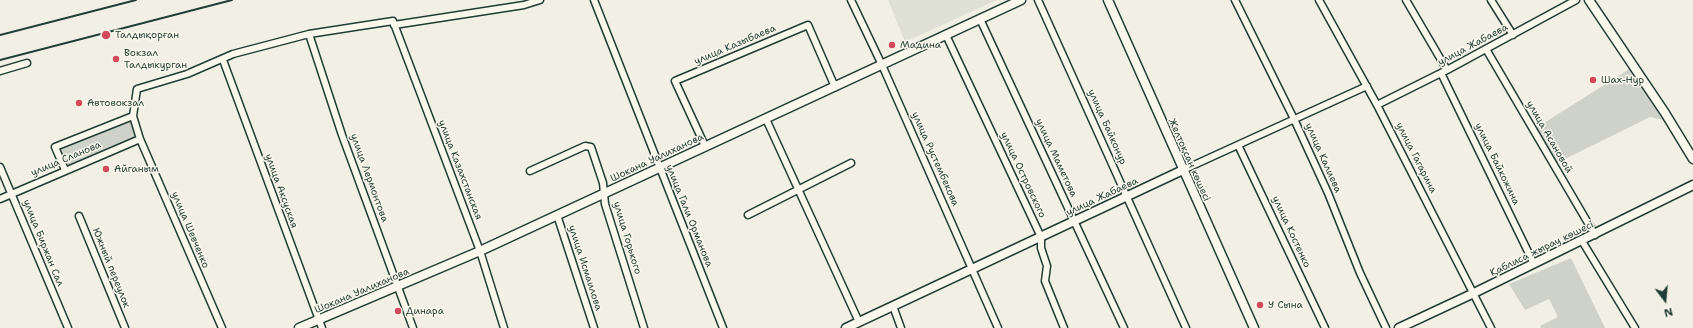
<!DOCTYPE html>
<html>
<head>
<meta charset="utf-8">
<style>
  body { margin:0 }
  #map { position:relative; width:1693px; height:328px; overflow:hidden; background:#f2f0e5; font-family:"Shantell Sans",sans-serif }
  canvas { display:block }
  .north { position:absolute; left:1645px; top:280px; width:40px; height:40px; -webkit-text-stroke:3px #fbf7ec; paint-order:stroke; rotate:164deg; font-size:11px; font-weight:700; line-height:16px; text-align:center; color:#1f3d34 }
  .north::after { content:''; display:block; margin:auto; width:14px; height:18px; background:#1f3d34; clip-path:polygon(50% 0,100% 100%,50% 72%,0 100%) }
</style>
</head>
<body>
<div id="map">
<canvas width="1693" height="328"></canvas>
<div class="north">N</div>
</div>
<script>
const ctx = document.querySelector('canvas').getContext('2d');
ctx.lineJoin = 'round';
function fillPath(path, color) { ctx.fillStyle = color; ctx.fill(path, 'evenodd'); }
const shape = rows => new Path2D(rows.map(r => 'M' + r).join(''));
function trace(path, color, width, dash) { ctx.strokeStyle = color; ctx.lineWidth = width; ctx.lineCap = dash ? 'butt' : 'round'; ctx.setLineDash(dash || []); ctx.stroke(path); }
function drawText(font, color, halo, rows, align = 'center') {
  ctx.font = font + ' "Shantell Sans",sans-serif'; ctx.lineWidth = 3; ctx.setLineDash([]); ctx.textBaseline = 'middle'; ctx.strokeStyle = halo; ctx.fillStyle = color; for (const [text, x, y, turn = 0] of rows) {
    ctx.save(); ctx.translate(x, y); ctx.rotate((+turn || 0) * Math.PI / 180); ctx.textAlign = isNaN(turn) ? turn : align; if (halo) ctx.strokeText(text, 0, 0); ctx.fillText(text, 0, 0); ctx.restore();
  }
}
fillPath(shape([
  [888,0,997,0,905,42]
]), '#e0e1d6');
fillPath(shape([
  [1631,68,1663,120,1650,117,1557,163,1536,128],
  [132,119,138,138,67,167,58,148],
  [1571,258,1605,328,1541,328,1540,326,1558,317,1549,299,1525,310,1509,284]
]), '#cfd2c8');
const street = shape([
  [594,0,723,328],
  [851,0,882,65,998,328],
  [1038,0,1186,328],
  [1235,0,1294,119,1328,193,1360,273,1386,328],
  [1319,0,1377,105,1491,328],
  [1406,0,1447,70],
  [1491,0,1513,35],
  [980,19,1124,328],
  [394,25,524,5,540,0],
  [309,34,342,135,413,328],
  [946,35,1041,237,1041,248,1047,266,1045,281,1064,328],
  [1486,49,1595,235],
  [223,60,322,328],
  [0,71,27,63],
  [1441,73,1534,264],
  [1377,105,1447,70,1576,0],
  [766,119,859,322],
  [1238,145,1325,328],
  [705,146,675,81,808,25,835,87],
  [0,167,68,328],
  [65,170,55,147,133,116],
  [1183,170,1367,86],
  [530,171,585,146,591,147,603,183,605,204,644,328],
  [0,199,140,139],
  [557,215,594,328],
  [748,215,851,163],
  [79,216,125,328],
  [1582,241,1635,328],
  [893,306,901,328],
  [222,328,140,139,133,116,137,89,187,74,233,54,309,34,393,21,480,251,504,328]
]);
const secondary = shape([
  [1108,0,1254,328],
  [1589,0,1665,113,1693,159],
  [299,328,480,251,1021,0],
  [846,328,1183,170],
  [1399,328,1474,293,1693,185]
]);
trace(street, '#1f3d34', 9);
trace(secondary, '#1f3d34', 11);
trace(street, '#fbf7ec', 6);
trace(secondary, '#fbf7ec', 8);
trace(shape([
  [0,35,136,0],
  [0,60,232,0]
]), '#1f3d34', 2);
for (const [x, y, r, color] of [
  [106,35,5,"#d1495b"],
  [892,45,4,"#d1495b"],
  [116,59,4,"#d1495b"],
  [1593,80,4,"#d1495b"],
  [79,103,4,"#d1495b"],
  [106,169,4,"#d1495b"],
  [1260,305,4,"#d1495b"],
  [398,311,4,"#d1495b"]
]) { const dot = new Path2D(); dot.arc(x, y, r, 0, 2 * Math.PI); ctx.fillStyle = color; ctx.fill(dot); trace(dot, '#fbf7ec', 1.5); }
drawText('10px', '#1f3d34', '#fbf7ec', [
  ["Талдықорған",115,35],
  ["Мадина",900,45],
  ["Вокзал",124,53],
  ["Талдыкурган",124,65],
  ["Шах-Нур",1601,80],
  ["Автовокзал",87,103],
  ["Айганым",114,169],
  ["У Сына",1268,305],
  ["Динара",406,311]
], 'left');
drawText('10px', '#1f3d34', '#fbf7ec', [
  ["улица Казыбаева",735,45,-23],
  ["улица Жабаева",1473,45,-28],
  ["улица Байконур",1107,127,66],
  ["улица Асановой",1549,137,60],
  ["Шокана Уалиханова",657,158,-25],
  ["улица Маметова",1056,158,65],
  ["улица Калиева",1323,158,66],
  ["улица Гагарина",1416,158,63],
  ["улица Сланова",66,159,-23],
  ["улица Рустембекова",935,159,66],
  ["Желтоқсан көшесі",1189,160,66],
  ["улица Байкожина",1497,164,64],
  ["улица Казахстанская",460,170,69],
  ["улица Островского",1023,175,65],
  ["улица Лермонтова",369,178,70],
  ["улица Аксуская",281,191,70],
  ["улица Жабаева",1102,197,-25],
  ["улица Гали Орманова",689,216,68],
  ["улица Шевченко",190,230,67],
  ["улица Костенко",1291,232,65],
  ["улица Горького",627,238,73],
  ["улица Биржан Сал",43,243,68],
  ["Қаблиса жырау көшесі",1542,249,-26],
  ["Южный переулок",111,268,68],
  ["улица Исмаилова",585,268,72],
  ["Шокана Уалиханова",362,291,-23]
]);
</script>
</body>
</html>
